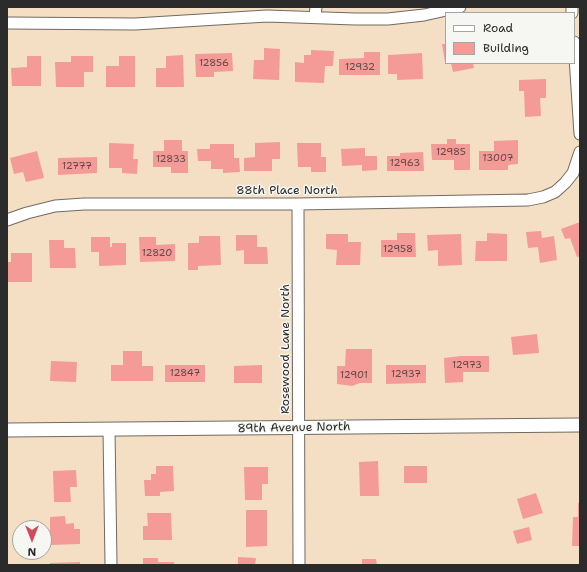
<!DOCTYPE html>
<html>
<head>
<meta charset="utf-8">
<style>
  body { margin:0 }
  #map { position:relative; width:587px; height:572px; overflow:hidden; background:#f4dfc4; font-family:"Shantell Sans",sans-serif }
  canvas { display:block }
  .frame { position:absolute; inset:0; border:8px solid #2b2b2b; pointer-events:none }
  .legend { position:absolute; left:445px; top:12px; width:130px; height:52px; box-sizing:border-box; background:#f6f6f2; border:1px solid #a5a5a2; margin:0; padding:5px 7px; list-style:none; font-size:12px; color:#2b2b2b }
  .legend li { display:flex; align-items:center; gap:8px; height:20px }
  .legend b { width:20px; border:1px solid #a5a5a2 }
  .north { position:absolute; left:12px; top:520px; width:40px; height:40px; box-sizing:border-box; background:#f6f6f2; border:1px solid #a5a5a2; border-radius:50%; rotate:180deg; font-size:11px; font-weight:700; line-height:16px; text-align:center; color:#2b2b2b }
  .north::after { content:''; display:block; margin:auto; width:14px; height:18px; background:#d1495b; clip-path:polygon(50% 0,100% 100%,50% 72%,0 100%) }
</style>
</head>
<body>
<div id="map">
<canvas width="587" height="572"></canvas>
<div class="frame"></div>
<ul class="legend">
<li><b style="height:5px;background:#fff"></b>Road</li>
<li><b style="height:11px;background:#f49b98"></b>Building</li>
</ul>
<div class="north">N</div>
</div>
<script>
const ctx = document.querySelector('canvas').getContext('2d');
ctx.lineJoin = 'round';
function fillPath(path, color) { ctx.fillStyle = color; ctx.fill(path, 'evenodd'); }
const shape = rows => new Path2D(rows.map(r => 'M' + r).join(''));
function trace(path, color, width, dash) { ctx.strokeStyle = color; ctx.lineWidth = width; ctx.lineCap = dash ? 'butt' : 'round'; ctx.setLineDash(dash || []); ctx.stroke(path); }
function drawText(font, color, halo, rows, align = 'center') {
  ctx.font = font + ' "Shantell Sans",sans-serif'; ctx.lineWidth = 3; ctx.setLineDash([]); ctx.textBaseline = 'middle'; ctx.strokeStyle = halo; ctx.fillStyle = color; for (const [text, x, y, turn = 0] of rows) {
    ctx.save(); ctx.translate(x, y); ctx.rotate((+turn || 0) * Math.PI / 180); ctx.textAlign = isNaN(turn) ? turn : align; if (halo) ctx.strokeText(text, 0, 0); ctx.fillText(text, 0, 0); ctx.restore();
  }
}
fillPath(shape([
  [442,44,446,44,446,62,445,62],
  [264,48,280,49,279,80,253,79,254,60,264,60],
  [311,50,334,51,333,66,325,66,324,83,295,82,295,62,304,63,304,55,311,55],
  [364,52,380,52,380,75,339,75,339,59,364,58],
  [232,53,233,71,214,72,214,77,196,77,195,54],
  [422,53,423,79,397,80,397,74,388,74,388,55],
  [183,55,184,87,156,87,156,68,166,68,166,56],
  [27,56,41,56,41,86,12,86,11,68,27,67],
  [71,56,93,56,93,72,84,72,84,87,56,87,55,62,71,62],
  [119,56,135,56,135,87,106,87,106,66,119,66],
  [451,63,473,63,474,68,453,72],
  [546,79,546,98,540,98,541,116,525,117,524,91,519,91,519,80],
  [447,139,456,139,456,144,470,144,470,170,454,170,454,160,432,160,431,144,447,144],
  [164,140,182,140,182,151,188,151,188,173,171,173,171,167,153,167,153,151,164,151],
  [518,140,518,164,508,165,508,170,479,170,479,151,494,151,494,141],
  [280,142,280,159,272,159,272,171,244,171,244,158,255,157,255,143],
  [109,143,134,144,133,159,138,159,137,174,122,173,122,168,109,168],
  [297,143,321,143,321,157,326,157,326,172,311,172,311,167,298,167],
  [210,144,234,144,234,158,239,158,240,172,223,173,223,169,211,169,211,161,198,161,197,149,210,149],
  [365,148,365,156,377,156,377,170,362,171,362,165,342,166,341,149],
  [37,151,44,178,26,182,23,172,14,174,10,158],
  [423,152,424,171,387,171,387,156,400,156,400,153],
  [97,157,97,173,58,175,58,158],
  [580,222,580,256,577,257,570,238,565,239,561,229],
  [541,231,542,238,554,236,557,260,540,263,538,247,528,248,526,232],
  [397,233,415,233,416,257,381,257,381,240,397,240],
  [487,233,507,234,507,261,475,261,476,241,487,241],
  [326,234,348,234,348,242,361,242,360,265,336,265,337,250,326,249],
  [461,234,462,265,438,266,438,250,428,251,427,235],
  [236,235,257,235,257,247,267,247,268,264,244,264,244,250,236,251],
  [199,236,220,236,221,265,198,266,198,270,188,270,188,243,199,243],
  [91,237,110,237,110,247,112,247,112,243,126,243,126,265,99,266,99,252,91,252],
  [139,237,156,237,156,245,175,244,175,261,140,262],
  [49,240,64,240,64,248,75,248,76,268,50,268],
  [11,253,32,253,32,282,7,282,7,262,11,262],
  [537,334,539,353,513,355,511,337],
  [346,349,372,349,372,383,360,383,352,386,337,384,337,366,345,366],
  [123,351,142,351,142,366,153,366,153,381,111,381,111,365,123,365],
  [461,356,489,356,489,372,463,372,463,382,445,383,444,358],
  [51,361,77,362,76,382,50,381],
  [165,365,205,365,205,382,165,382],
  [262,365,262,383,234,383,234,366],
  [386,365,426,365,426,383,386,384],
  [378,461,379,496,360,496,359,462],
  [156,466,173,466,174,491,160,492,160,496,145,496,144,480,151,480,151,474,156,474],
  [404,466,427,466,427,483,404,483],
  [244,467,268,467,268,484,262,484,262,500,245,500],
  [76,470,77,487,70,487,71,502,54,502,53,471],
  [536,493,543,513,523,519,517,499],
  [578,503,580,503,580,546,572,546,573,517,578,517],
  [246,510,267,510,267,546,246,547],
  [147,513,171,513,172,540,143,540,143,526,148,526],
  [65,516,66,524,74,523,74,529,80,529,80,544,50,545,50,517],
  [529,527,532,540,517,544,513,531],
  [238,557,256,558,255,565,238,565],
  [143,558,158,558,158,562,174,562,174,565,143,565],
  [362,559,376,559,377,565,362,565],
  [80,562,80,565,50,565,50,563]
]), '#f49b98');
const minor = shape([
  [572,7,572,13],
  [315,17,316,7],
  [7,23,135,24,267,16,355,19,388,19,424,15,460,7],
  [574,42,580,134],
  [298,204,299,565],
  [7,220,27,213,55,206,84,204,298,204,528,200,543,197,555,192,565,183,573,173,580,152],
  [109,430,111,565]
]);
const tertiary = shape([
  [7,430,580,425]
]);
trace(minor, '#716a61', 13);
trace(tertiary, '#716a61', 15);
trace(minor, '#fff', 11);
trace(tertiary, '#fff', 13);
drawText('10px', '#5d4746', null, [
  ["12856",214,63],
  ["12932",360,67],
  ["12985",451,152],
  ["13007",498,158],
  ["12833",171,159],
  ["12963",405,163],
  ["12777",77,166],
  ["12958",398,249],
  ["12820",157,253],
  ["12973",467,365],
  ["12847",185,373],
  ["12937",406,374],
  ["12901",354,375]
]);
drawText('12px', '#2b2b2b', '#f6f6f2', [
  ["88th Place North",287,191],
  ["Rosewood Lane North",286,349,-90],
  ["89th Avenue North",294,428,-1]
]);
</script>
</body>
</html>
